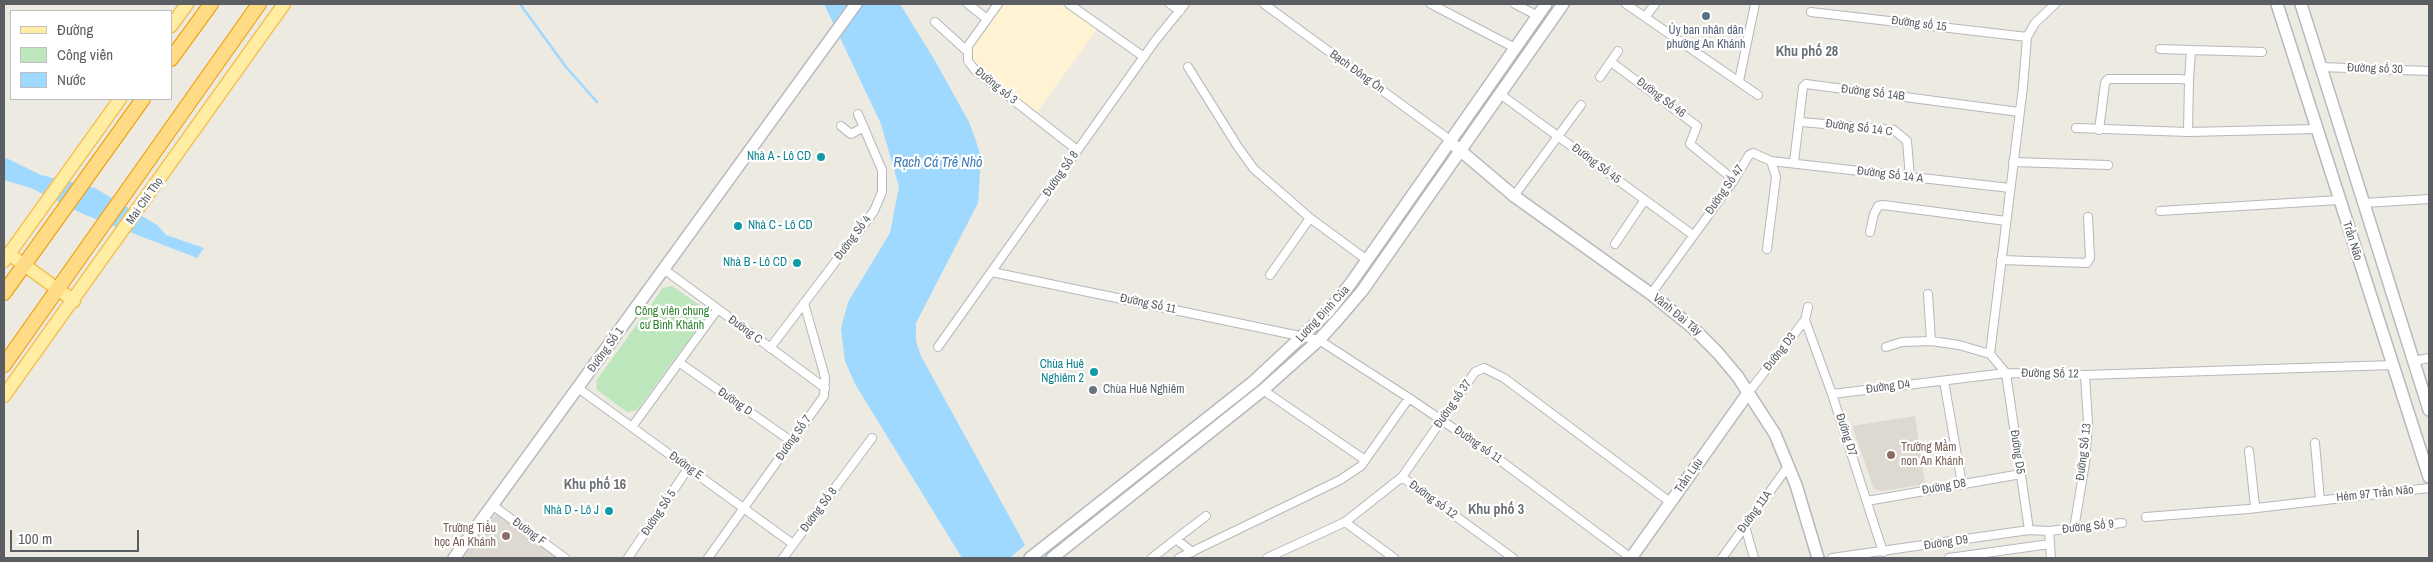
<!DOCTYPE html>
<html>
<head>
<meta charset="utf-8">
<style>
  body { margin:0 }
  #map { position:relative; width:2433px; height:562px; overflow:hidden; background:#edeae1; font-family:"Archivo Narrow",sans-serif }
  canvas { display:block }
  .frame { position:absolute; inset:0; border:5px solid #5a5e63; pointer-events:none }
  .legend { position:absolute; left:10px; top:10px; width:162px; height:90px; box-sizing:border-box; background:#fff; border:1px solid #bdbfc1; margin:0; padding:6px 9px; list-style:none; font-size:15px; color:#5a5e63 }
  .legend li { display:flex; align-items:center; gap:10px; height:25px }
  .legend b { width:25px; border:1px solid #bdbfc1 }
  .scale { position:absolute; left:10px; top:530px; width:129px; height:22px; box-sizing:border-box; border:2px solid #5a5e63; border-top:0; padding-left:6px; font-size:15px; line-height:18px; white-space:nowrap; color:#5a5e63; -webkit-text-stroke:4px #fff; paint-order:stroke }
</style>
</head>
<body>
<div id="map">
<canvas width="2433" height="562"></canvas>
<div class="frame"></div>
<ul class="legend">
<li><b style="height:6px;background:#ffeda4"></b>Đường</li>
<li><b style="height:14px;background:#bee6bc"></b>Công viên</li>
<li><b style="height:14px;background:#9fd9ff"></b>Nước</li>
</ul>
<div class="scale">100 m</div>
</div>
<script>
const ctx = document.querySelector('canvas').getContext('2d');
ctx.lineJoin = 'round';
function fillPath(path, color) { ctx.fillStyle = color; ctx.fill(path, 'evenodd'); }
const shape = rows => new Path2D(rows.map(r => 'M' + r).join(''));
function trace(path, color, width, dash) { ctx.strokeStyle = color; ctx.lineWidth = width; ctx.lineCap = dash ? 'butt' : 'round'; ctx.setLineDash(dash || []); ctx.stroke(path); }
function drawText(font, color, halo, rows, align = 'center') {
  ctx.font = font + ' "Archivo Narrow",sans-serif'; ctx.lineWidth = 4.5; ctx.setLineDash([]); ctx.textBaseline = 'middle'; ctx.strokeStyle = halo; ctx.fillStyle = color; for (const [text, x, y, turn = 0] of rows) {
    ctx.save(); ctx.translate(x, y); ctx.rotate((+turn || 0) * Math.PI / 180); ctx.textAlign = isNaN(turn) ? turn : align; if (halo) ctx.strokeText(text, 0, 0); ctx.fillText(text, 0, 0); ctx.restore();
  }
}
fillPath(shape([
  [1001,4,1063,4,1097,29,1036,114,975,66,971,60,971,46]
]), '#fff3d4');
fillPath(shape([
  [1915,416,1925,484,1883,491,1874,489,1852,426],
  [502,513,562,558,463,558,496,514]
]), '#ddd9d0');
fillPath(shape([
  [672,286,705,309,705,318,637,410,627,412,597,390,596,381,663,288]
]), '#bee6bc');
fillPath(shape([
  [824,4,900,4,934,59,969,122,976,141,981,157,978,203,916,323,916,341,921,356,1025,545,1010,558,962,558,855,384,845,361,841,329,848,302,890,233,899,187,881,124],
  [4,157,41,175,95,188,157,225,166,235,204,248,197,258,83,214,31,188,4,180]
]), '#9fd9ff');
trace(shape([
  [520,4,566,67,597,102]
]), '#9fd9ff', 2.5);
const street = shape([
  [968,4,987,19],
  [998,4,968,46,968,61,975,70,1077,150],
  [1069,4,1144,57],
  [1170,4,1180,11],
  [1264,4,1450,140],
  [1431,4,1515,48],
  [1515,4,1538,16],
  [1626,4,1758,95],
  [2055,4,2035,23,2027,37,2023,87,1990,354,2006,373,2085,375,2393,365],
  [1811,12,2027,37],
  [1646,16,1655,4],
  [935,22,967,51],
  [2160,49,2191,50],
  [1611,62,1697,126,1690,144,1734,180],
  [1188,67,1238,147,1254,169,1310,218,1367,260],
  [2321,67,2429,71],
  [1600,77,1618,51],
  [2189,80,2191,50,2262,52],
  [1739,81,1755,4],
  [1500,94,1693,235],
  [1801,122,1894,130,1907,141,1910,178],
  [841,126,851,134,864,127],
  [2076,128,2188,132,2316,129],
  [2099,130,2105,83,2108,79,2180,79,2189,80,2188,132],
  [1794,162,1803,87,1806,84,2019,112],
  [2013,162,2108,165],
  [1514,196,1581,105],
  [2364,203,2429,199],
  [2160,211,2339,200],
  [1870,232,1874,214,1878,206,1883,205,2006,221],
  [1615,244,1644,201],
  [1767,249,1776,177,1771,161],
  [2001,260,2087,263,2090,258,2088,217],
  [665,270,825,388],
  [992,272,1319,340,1409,398,1497,458,1631,558],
  [1270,275,1310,218],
  [1651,294,1734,180,1749,155,1753,153,1771,161,2010,188],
  [1928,294,1931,341],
  [1805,320,1832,394,1883,552],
  [938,347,1155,41,1185,4],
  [1886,347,1902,342,1931,341,1959,345,1990,354],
  [770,348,874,211,882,192,882,170,858,114],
  [2414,361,2429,358],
  [680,363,791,441],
  [1944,381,1962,484],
  [578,388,793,544],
  [1263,390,1365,460],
  [1748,393,1805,320,1808,307],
  [1832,394,2006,373,2029,530],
  [632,427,717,310],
  [2315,443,2320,500],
  [2249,451,2255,506],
  [1402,477,1513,558],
  [1867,501,2021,474],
  [492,505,565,558],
  [2146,517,2248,509,2429,488],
  [1345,522,1394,558],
  [1745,526,1754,558],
  [2074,529,2085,463,2088,423,2085,375],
  [1176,539,1206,516],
  [2050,544,2051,558],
  [628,558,689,467],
  [708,558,824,396,825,377,804,303],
  [783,558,872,438],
  [1152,558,1176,539,1192,552],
  [1179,558,1340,480,1361,466,1409,398],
  [1267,558,1345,522,1402,477,1475,372,1484,368,1504,378,1670,502],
  [1722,558,1789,465],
  [1832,558,2029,530,2049,531],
  [1949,558,2050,544,2049,531,2122,523]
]);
const secondary = shape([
  [2277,4,2429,477],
  [2301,4,2429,410],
  [1455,146,1514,196,1651,294,1692,327,1718,353,1738,377,1775,434,1796,485,1818,558],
  [454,558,856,4],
  [1030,558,1253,382,1328,312,1351,283,1546,4],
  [1052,558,1263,390,1319,340,1338,319,1362,291,1563,4],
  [1631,558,1748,393]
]);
const primary = shape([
  [171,26,187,4],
  [9,254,74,301],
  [4,261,120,99],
  [4,396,284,4]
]);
const highway = shape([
  [171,59,211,4],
  [4,293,143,99],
  [4,365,259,4]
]);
trace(street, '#b4b8bc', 10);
trace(secondary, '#b5b9be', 14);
trace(primary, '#f6c152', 15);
trace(highway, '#ee9a00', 16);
trace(street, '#fff', 8);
trace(secondary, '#fff', 11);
trace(primary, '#ffeda4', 12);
trace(highway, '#ffdb86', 14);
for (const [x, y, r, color] of [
  [1706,16,5,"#5c6f8a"],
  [821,157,5,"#0f9aa8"],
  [738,226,5,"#0f9aa8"],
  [797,263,5,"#0f9aa8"],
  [1094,372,5,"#0f9aa8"],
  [1093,390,5,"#6b7280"],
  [1891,455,5,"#8d6e63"],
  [609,511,5,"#0f9aa8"],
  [506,536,5,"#8d6e63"]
]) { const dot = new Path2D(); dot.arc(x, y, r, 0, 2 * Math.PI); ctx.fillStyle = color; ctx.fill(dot); trace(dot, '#fff', 2); }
drawText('12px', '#5a5e63', '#fff', [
  ["Đường số 15",1919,24,7],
  ["Đường số 30",2375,69,2],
  ["Bạch Đông Ôn",1357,72,36],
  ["Đường số 3",996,86,39],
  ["Đường Số 14B",1873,93,7],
  ["Đường Số 46",1661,98,37],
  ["Đường Số 14 C",1859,128,7],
  ["Đường Số 45",1596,164,37],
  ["Đường Số 8",1061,174,-55],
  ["Đường Số 14 A",1890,175,7],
  ["Đường Số 47",1725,190,-55],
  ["Mai Chí Thọ",145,201,-55],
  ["Đường Số 4",853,238,-53],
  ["Trần Não",2352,241,72],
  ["Đường Số 11",1148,304,12],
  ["Lương Định Của",1323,314,-47],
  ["Vành Đai Tây",1677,315,39],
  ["Đường C",745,330,36],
  ["Đường Số 1",606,350,-54],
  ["Đường D3",1780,352,-52],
  ["Đường Số 12",2050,374,1],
  ["Đường D4",1888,387,-7],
  ["Đường D",735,402,35],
  ["Đường số 37",1453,404,-55],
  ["Đường D7",1846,435,72],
  ["Đường Số 7",794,438,-55],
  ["Đường số 11",1478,445,35],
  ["Đường D5",2017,452,82],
  ["Đường Số 13",2084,452,-83],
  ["Đường E",686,466,36],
  ["Trần Lựu",1689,476,-55],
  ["Đường D8",1944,487,-10],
  ["Hẻm 97 Trần Não",2375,494,-6],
  ["Đường số 12",1433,500,36],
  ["Đường Số 8",819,510,-53],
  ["Đường 11A",1755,512,-54],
  ["Đường Số 5",659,513,-56],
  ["Đường Số 9",2088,527,-6],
  ["Đường F",529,532,36],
  ["Đường D9",1946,543,-8]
]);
drawText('12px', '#4e5e75', '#fff', [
  ["Ủy ban nhân dân",1706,31],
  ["phường An Khánh",1706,45]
]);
drawText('12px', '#0d838f', '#fff', [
  ["Nhà A - Lô CD",811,157],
  ["Nhà C - Lô CD",748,226,"left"],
  ["Nhà B - Lô CD",787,263],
  ["Chùa Huê",1084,365],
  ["Nghiêm 2",1084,379],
  ["Nhà D - Lô J",599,511]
], 'right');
drawText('12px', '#318331', '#fff', [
  ["Công viên chung",672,312],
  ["cư Bình Khánh",672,326]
]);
drawText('12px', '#5b616d', '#fff', [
  ["Chùa Huê Nghiêm",1103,390]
], 'left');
drawText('12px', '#785e54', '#fff', [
  ["Trường Mầm",1901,448],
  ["non An Khánh",1901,462],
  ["Trường Tiểu",496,529,"right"],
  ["học An Khánh",496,543,"right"]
], 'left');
drawText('bold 14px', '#6b7075', '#fff', [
  ["Khu phố 28",1807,52],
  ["Khu phố 16",595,485],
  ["Khu phố 3",1496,510]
]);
drawText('italic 14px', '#3a7ab4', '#fff', [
  ["Rạch Cá Trê Nhỏ",938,163]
]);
</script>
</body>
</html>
